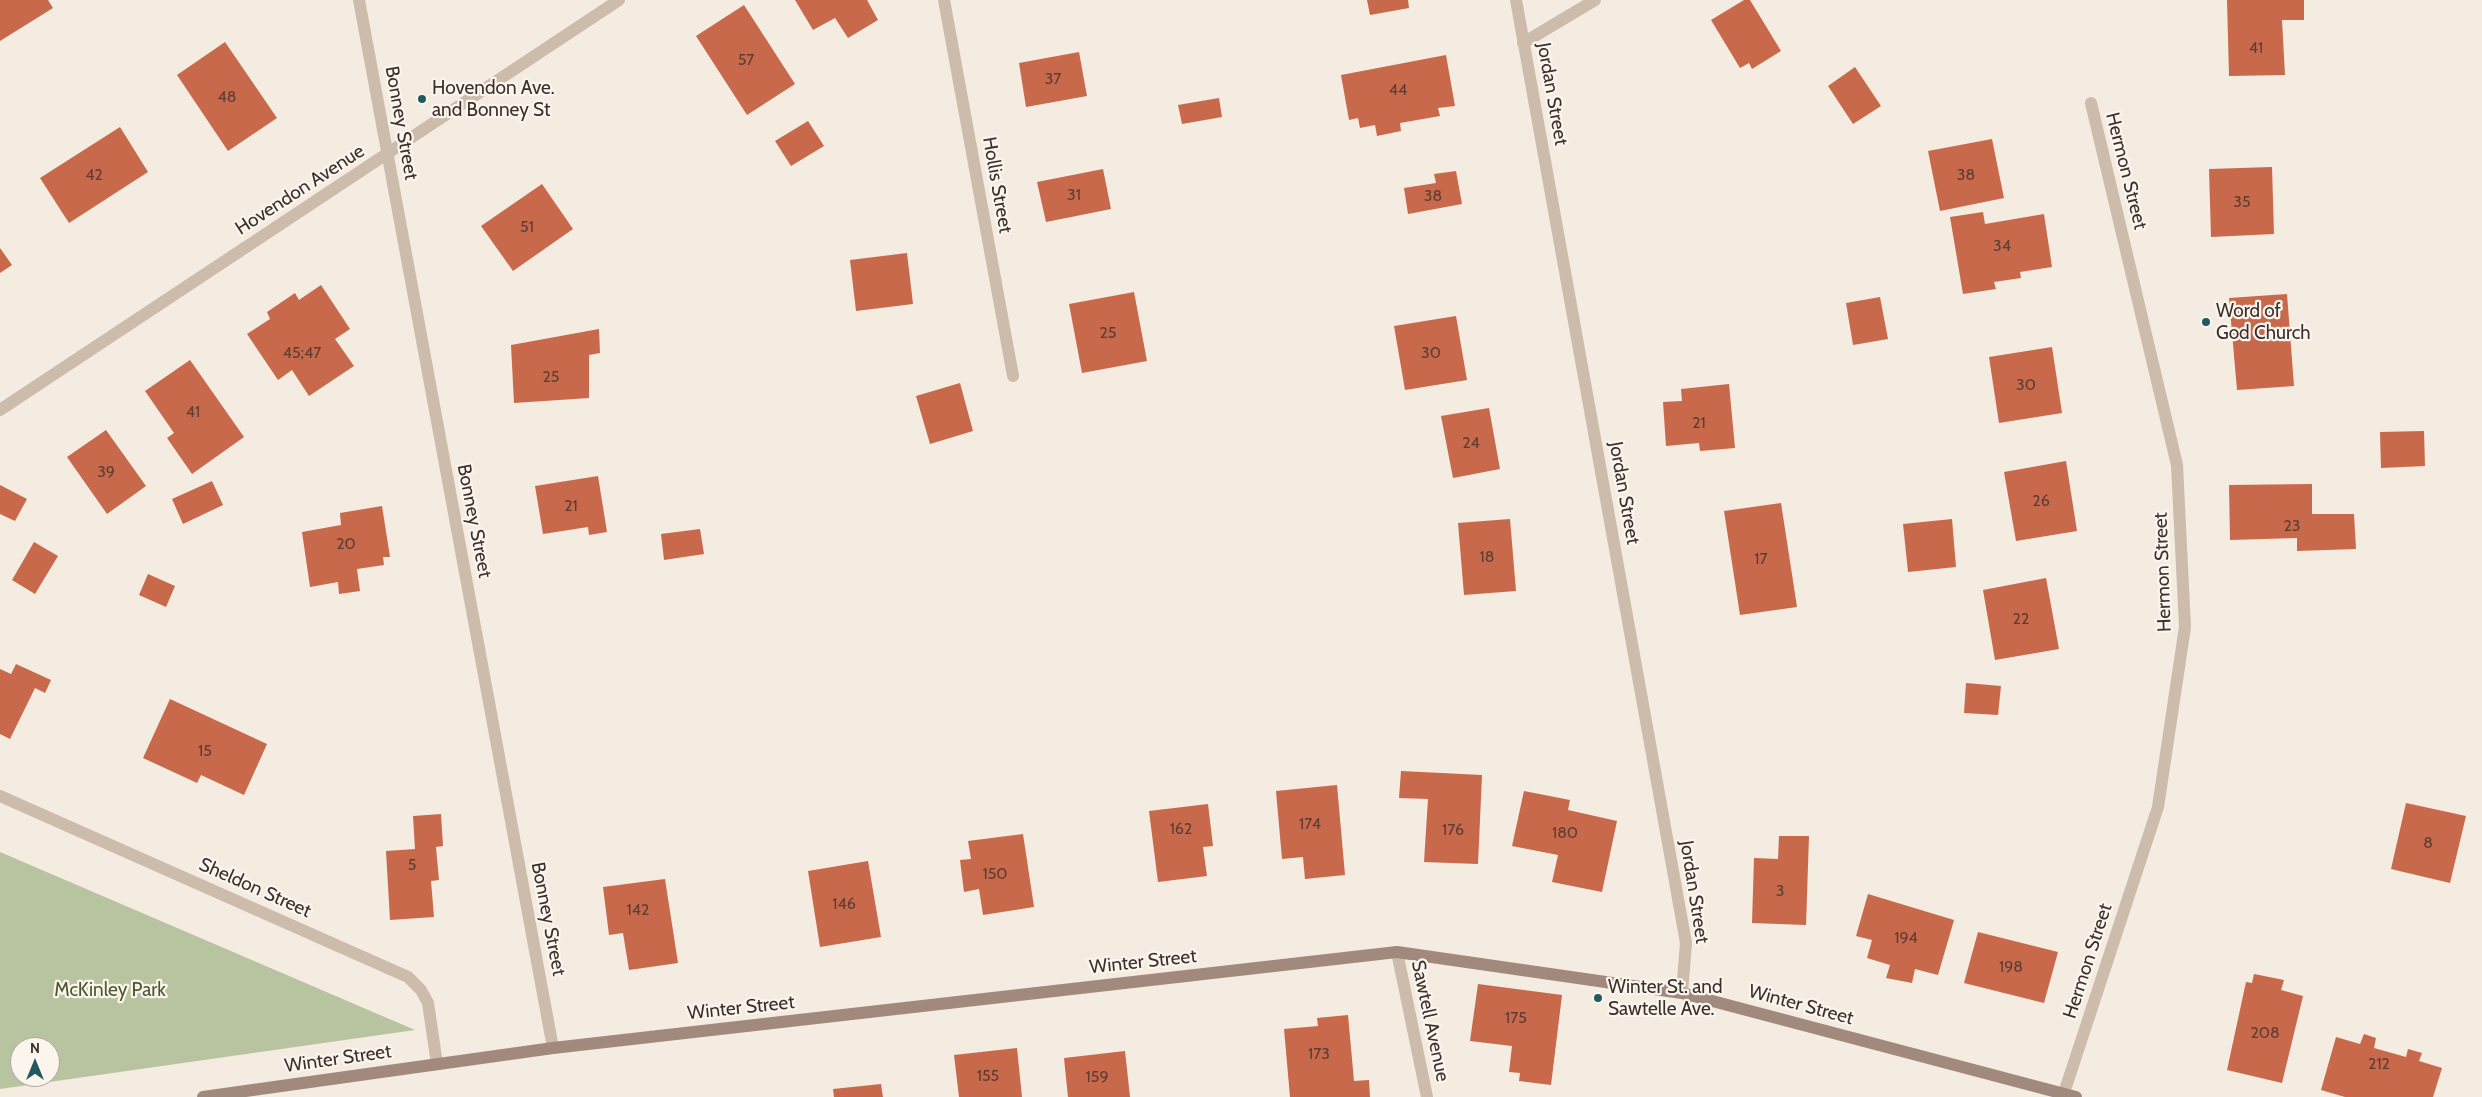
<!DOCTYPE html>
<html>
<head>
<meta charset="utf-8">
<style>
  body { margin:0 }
  #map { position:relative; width:2482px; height:1097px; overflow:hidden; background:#f4ebe1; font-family:Cabin,sans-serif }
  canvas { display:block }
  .north { position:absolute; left:10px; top:1037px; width:50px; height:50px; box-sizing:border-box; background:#fbf5ee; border:1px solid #aea6a0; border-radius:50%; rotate:0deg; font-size:14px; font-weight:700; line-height:20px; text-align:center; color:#3b302b }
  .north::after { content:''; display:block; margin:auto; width:18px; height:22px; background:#1f5a5e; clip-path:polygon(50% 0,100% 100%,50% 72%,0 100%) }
</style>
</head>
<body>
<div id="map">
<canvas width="2482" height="1097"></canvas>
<div class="north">N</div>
</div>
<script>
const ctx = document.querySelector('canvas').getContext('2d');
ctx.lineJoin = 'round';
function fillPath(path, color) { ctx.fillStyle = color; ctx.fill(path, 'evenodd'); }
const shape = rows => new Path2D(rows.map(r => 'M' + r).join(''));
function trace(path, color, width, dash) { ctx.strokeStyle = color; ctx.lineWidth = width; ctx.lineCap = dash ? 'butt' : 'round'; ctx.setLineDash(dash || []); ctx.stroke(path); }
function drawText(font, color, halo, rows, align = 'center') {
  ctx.font = font + ' Cabin,sans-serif'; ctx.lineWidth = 4.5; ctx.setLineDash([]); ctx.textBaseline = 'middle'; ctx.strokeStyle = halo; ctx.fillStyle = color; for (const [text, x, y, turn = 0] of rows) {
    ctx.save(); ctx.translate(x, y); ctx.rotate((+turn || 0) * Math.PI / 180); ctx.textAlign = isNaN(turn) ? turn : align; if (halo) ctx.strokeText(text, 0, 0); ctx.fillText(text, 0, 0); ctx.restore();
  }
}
fillPath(shape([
  [0,852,415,1030,0,1089],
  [20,1047,50,1047,50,1077,20,1077]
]), '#b8c4a0');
fillPath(shape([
  [0,0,48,0,53,8,0,41],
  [795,0,867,0,878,20,848,38,835,18,813,30],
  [1367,0,1408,0,1409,8,1370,15],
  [1744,0,1750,0,1781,51,1752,69,1749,63,1740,68,1711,20],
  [2227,0,2304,0,2304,20,2282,20,2285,75,2229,76],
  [744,5,795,84,747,115,696,36],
  [225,42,277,118,228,151,177,75],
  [1079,52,1087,96,1026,107,1019,63],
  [1446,55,1455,106,1438,108,1440,116,1400,123,1401,131,1377,136,1375,125,1360,128,1358,118,1349,120,1341,75],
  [1855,67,1881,106,1853,124,1828,86],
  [1219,98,1222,117,1182,124,1178,105],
  [808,121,824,146,791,166,775,141],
  [120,127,148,172,69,223,40,178],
  [1992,139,2004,198,1940,211,1928,151],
  [2272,167,2274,234,2211,237,2209,169],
  [1103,169,1111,209,1046,222,1037,182],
  [1456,171,1462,204,1408,214,1404,188,1436,183,1434,174],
  [542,184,573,229,513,271,481,226],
  [1983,212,1985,224,2044,214,2052,267,2020,272,2021,278,1994,282,1996,289,1963,294,1950,217],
  [0,248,12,265,0,273],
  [907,253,913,304,856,311,850,260],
  [321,285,350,329,335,339,354,366,309,396,292,370,278,380,247,334,270,319,267,312,295,293,299,300],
  [1134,292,1147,361,1082,373,1069,304],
  [2287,294,2294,386,2237,390,2229,298],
  [1880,297,1888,339,1853,345,1846,303],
  [1456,316,1467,380,1405,390,1394,326],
  [599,329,600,353,589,355,589,398,514,403,511,345],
  [2052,347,2062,413,1999,423,1989,357],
  [190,360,244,437,192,474,167,438,174,433,145,391],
  [960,383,973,431,930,444,916,396],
  [1729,384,1735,448,1700,451,1699,443,1666,446,1663,402,1682,401,1681,389],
  [1489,408,1500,469,1453,478,1441,416],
  [106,430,146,486,107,514,67,457],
  [2424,431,2425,466,2381,468,2380,432],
  [2066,461,2077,531,2016,541,2004,472],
  [598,476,607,532,589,535,588,527,543,534,535,486],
  [212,481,223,505,183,524,172,499],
  [2312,484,2312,514,2354,514,2356,549,2297,551,2297,538,2230,540,2229,485],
  [0,485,27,499,15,521,0,514],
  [1781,503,1797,607,1740,615,1724,511],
  [382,506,390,557,383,557,384,565,357,569,360,591,339,594,338,582,310,587,302,532,341,525,340,513],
  [1510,519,1516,591,1464,595,1458,523],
  [1952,519,1956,567,1908,572,1903,524],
  [700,529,704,554,664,560,661,534],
  [34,542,58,556,35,594,12,580],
  [148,574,175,586,166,607,139,595],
  [2046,578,2059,649,1995,660,1983,590],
  [16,664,51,680,45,693,35,688,10,739,0,734,0,669,11,674],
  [1966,683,2001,686,1998,715,1964,713],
  [170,699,267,744,244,795,201,775,197,783,143,758],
  [1401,771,1482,775,1478,864,1424,862,1428,799,1399,798],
  [1337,785,1345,875,1305,879,1303,857,1282,859,1276,791],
  [1524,791,1570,800,1568,810,1617,821,1602,892,1552,882,1558,855,1512,846],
  [2406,803,2466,816,2450,883,2391,869],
  [1208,804,1213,846,1203,847,1207,876,1158,882,1149,811],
  [441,814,443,846,436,847,439,880,431,881,434,917,390,920,386,851,415,849,413,816],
  [1023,834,1034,907,983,915,979,889,964,892,960,860,971,859,968,841],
  [1779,836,1809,836,1806,925,1752,923,1754,858,1778,859],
  [868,861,881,937,820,947,808,871],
  [665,879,678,963,629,970,623,933,609,935,603,887],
  [1868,894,1954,920,1938,975,1915,969,1912,983,1886,978,1890,965,1867,958,1872,940,1856,936],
  [1978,932,2058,952,2044,1003,1964,983],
  [2254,974,2284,980,2281,990,2303,996,2282,1083,2227,1070,2246,982,2252,983],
  [1478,984,1562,995,1551,1085,1519,1081,1520,1073,1509,1072,1512,1046,1470,1041],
  [1348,1015,1354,1081,1369,1080,1370,1097,1290,1097,1284,1029,1318,1026,1317,1018],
  [2364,1034,2376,1038,2374,1048,2406,1057,2408,1049,2422,1053,2419,1061,2442,1068,2433,1097,2345,1097,2321,1090,2336,1037,2360,1044],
  [1017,1048,1022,1097,959,1097,954,1055],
  [1125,1051,1130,1097,1068,1097,1064,1058],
  [881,1084,883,1097,834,1097,833,1089]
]), '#c8694b');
trace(shape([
  [359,0,553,1048],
  [944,0,1013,376],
  [1516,0,1686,943,1682,993],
  [1523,43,1595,0],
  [0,796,408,977,421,990,428,1003,437,1064],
  [2064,1093,2158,807,2185,627,2177,465,2091,103]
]), '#cdbbac', 12);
trace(shape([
  [0,410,619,0],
  [1397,952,1427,1097]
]), '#cdbbac', 12);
trace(shape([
  [203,1097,553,1048,1397,952,1682,993,2076,1097]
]), '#a18a7d', 12);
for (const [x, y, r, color] of [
  [422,99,5,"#1f5a5e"],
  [2206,322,5,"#1f5a5e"],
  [1598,998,5,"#1f5a5e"]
]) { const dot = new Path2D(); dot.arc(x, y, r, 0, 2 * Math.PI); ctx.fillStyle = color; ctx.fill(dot); trace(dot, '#fbf5ee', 2); }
drawText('16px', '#5e3e33', null, [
  ["41",2256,48],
  ["57",746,60],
  ["37",1053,79],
  ["44",1398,90],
  ["48",227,97],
  ["42",94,175],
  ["38",1966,175],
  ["31",1074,195],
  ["38",1433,196],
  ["35",2242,202],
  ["51",527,227],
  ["34",2002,246],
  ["25",1108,333],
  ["45;47",302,353],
  ["30",1431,353],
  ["25",551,377],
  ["30",2026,385],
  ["41",193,412],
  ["21",1699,423],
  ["24",1471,443],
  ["39",106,472],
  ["26",2041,501],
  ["21",571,506],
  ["23",2292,526],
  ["20",346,544],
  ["18",1487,557],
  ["17",1761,559],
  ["22",2021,619],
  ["15",205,751],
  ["174",1310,824],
  ["162",1181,829],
  ["176",1453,830],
  ["180",1565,833],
  ["8",2428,843],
  ["5",412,865],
  ["150",995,874],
  ["3",1780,891],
  ["146",844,904],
  ["142",638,910],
  ["194",1906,938],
  ["198",2011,967],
  ["175",1516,1018],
  ["208",2265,1033],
  ["173",1319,1054],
  ["212",2379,1064],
  ["155",988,1076],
  ["159",1097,1077]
]);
drawText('19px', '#3b302b', '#fbf5ee', [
  ["Hovendon Ave.",432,88],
  ["and Bonney St",432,110],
  ["Word of",2216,311],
  ["God Church",2216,333],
  ["Winter St. and",1608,987],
  ["Sawtelle Ave.",1608,1009]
], 'left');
drawText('19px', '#3b302b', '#fbf5ee', [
  ["Jordan Street",1552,94,80],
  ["Bonney Street",401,123,80],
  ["Hermon Street",2126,171,76],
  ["Hollis Street",997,185,80],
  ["Hovendon Avenue",300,190,-33],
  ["Jordan Street",1624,493,80],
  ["Bonney Street",474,521,79],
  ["Hermon Street",2163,572,-92],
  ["Sheldon Street",255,888,24],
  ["Jordan Street",1694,892,81],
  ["Bonney Street",548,919,79],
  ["Hermon Street",2088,961,-72],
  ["Winter Street",1143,962,-6],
  ["Winter Street",1801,1005,15],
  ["Winter Street",741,1008,-6],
  ["Sawtell Avenue",1430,1021,78],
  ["Winter Street",338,1059,-8]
]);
drawText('19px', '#4a5a2e', '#fbf5ee', [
  ["McKinley Park",110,990]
]);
</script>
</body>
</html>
